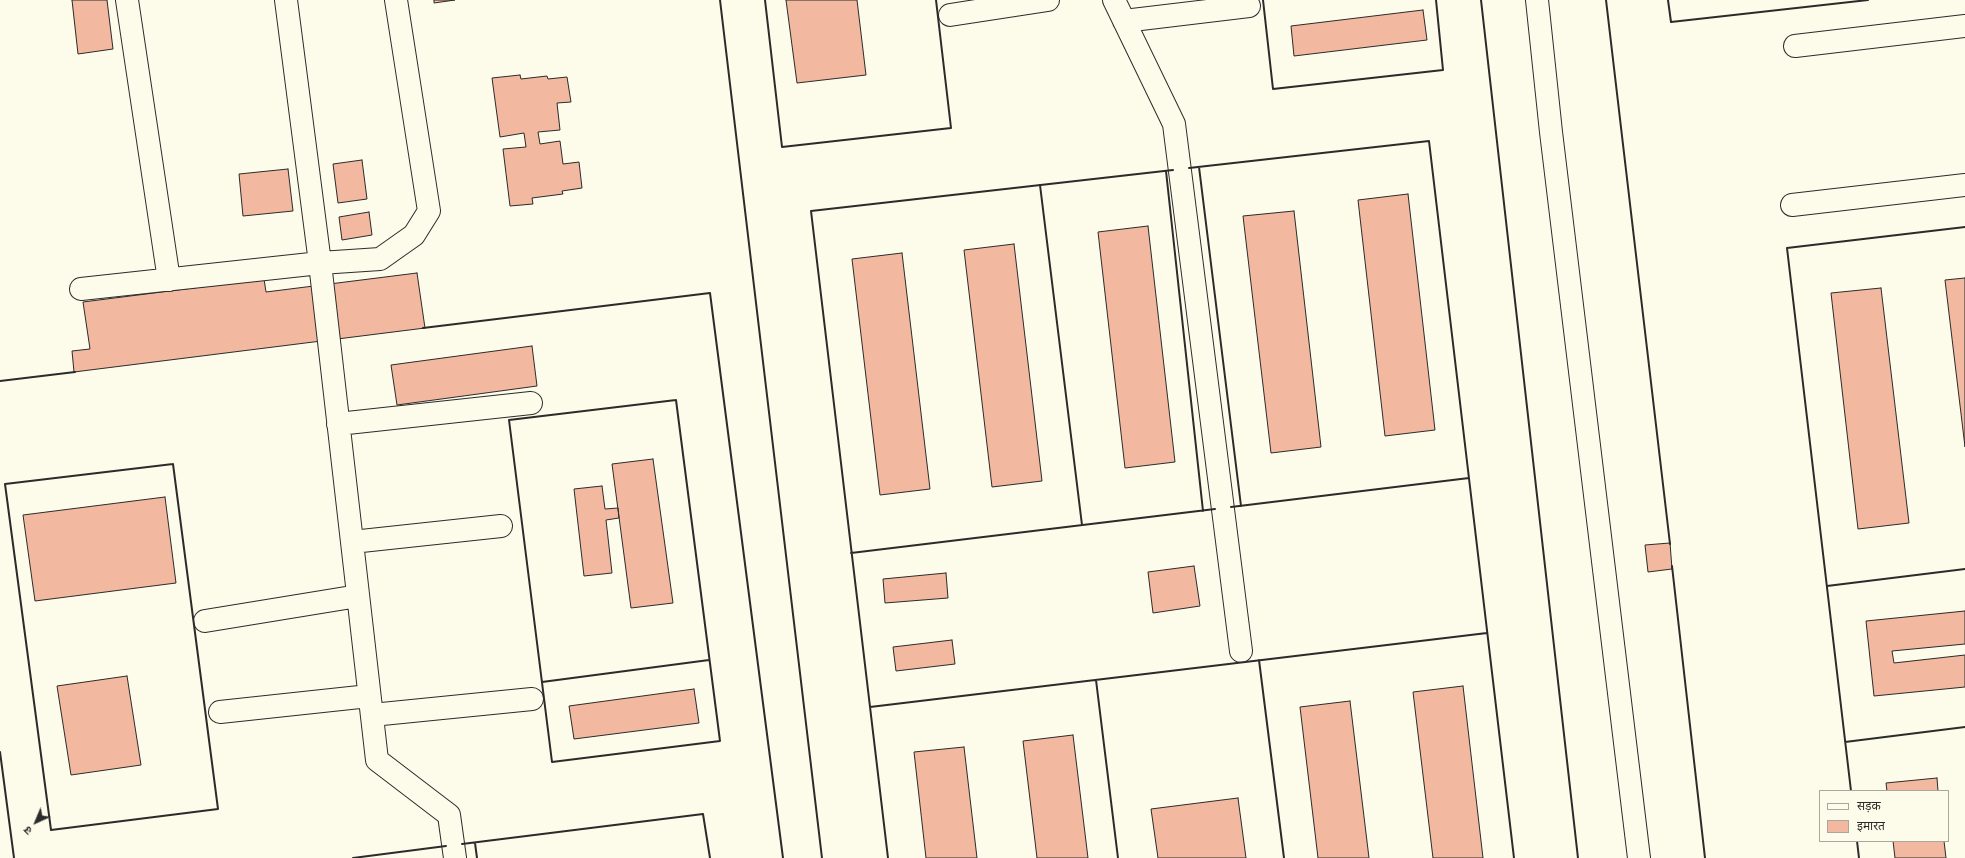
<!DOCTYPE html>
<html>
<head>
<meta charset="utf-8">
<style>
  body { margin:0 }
  #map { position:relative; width:1965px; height:858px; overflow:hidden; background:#fdfbea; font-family:"PT Sans Narrow","Noto Sans Devanagari",sans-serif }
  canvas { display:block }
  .legend { position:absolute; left:1819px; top:790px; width:130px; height:52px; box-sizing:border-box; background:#fdfbea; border:1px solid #a9a89e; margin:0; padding:5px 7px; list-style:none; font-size:12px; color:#2b2b2b }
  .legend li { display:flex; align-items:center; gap:8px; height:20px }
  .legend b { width:20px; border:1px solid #a9a89e }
  .north { position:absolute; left:16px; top:802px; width:40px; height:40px; -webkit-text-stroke:3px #fdfbea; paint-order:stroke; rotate:224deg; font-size:11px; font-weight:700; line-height:16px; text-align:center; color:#2b2b2b }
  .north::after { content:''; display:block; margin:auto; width:14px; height:18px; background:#2b2b2b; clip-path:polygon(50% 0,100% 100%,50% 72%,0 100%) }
</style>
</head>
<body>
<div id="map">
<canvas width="1965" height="858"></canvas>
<ul class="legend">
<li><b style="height:5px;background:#fdfbea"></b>सड़क</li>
<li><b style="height:11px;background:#f2b8a0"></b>इमारत</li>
</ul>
<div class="north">उ</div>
</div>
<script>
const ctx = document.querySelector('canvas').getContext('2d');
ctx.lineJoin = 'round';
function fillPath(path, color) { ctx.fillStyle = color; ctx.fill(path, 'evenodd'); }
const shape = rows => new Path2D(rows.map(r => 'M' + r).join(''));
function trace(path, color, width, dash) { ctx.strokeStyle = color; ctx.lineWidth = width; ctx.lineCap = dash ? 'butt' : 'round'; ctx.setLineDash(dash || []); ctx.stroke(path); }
const building = shape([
  [72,0,107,0,113,49,78,54,72,0],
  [434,0,455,0,434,3,434,0],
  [786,0,857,0,866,75,797,83,786,0],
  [1423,10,1427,40,1294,56,1291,26,1423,10],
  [520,75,521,79,547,76,548,79,567,77,571,102,557,103,560,130,538,132,540,144,560,141,563,164,579,162,582,188,562,191,563,194,532,198,533,204,510,206,503,149,526,147,524,133,500,137,492,78,520,75],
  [362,160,367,199,338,203,333,164,362,160],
  [288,169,293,211,243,216,239,174,288,169],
  [1408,194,1435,430,1385,436,1358,200,1408,194],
  [1294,211,1321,447,1271,453,1243,216,1294,211],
  [369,212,372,235,342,240,339,217,369,212],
  [1148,226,1175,462,1125,468,1098,232,1148,226],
  [1014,244,1042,481,992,487,964,250,1014,244],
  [902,253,930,489,880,495,852,259,902,253],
  [417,273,425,328,74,372,72,351,90,349,83,302,264,279,266,292,417,273],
  [1965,278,1965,447,1945,280,1965,278],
  [1881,288,1909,523,1858,529,1831,293,1881,288],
  [532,346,537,386,397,405,391,365,532,346],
  [653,459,673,603,631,608,612,464,653,459],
  [602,486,605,509,618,508,619,518,606,520,612,573,584,576,574,489,602,486],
  [165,497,176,583,35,601,23,515,165,497],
  [1670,543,1672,569,1648,572,1645,545,1670,543],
  [1194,566,1200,606,1153,613,1148,572,1194,566],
  [946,573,948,598,885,603,883,579,946,573],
  [1965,611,1965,644,1892,651,1894,663,1965,655,1965,687,1874,696,1866,621,1965,611],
  [952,640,955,664,896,671,893,647,952,640],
  [127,676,141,765,71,775,57,686,127,676],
  [1463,686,1483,858,1433,858,1413,692,1463,686],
  [694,689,699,723,574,739,569,706,694,689],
  [1350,701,1369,858,1318,858,1300,707,1350,701],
  [1073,735,1088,858,1037,858,1023,741,1073,735],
  [964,747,977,858,926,858,914,752,964,747],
  [1937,778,1938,791,1887,791,1886,783,1937,778],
  [1238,798,1246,858,1158,858,1151,809,1238,798],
  [1893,841,1944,841,1946,858,1895,858,1893,841]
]);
fillPath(building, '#f2b8a0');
trace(building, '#2b2b2b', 1);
const minor = shape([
  [127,0,169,280],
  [286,0,320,263,377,760,449,815,455,858],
  [1114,0,1174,124,1241,651],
  [1537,0,1551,132,1639,858],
  [950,15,1048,0],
  [1124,21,1249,6],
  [1795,46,1965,26],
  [1792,205,1965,185],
  [81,289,320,263,380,259,414,235,429,211,396,0],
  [338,424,531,403],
  [352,542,501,526],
  [205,621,358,596],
  [220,712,369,696],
  [372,715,532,699]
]);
trace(minor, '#2b2b2b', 24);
trace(minor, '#fdfbea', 22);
trace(shape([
  [720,0,822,858],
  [765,0,782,147,951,128,936,0],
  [1263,0,1273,89,1443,70,1436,0],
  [1481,0,1578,858],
  [1606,0,1670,544],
  [1668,0,1671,22,1868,0],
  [1199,167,1241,506],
  [1189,168,1429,141,1514,858],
  [1166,171,1203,511],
  [1040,185,1082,525],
  [423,328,710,293,783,858],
  [0,381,75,372],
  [676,400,720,741,552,762,509,420,676,400],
  [173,464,218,809,51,830,5,484,173,464],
  [1231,507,1469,478],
  [851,553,1215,509],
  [1672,566,1705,858],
  [1827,586,1965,569],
  [1259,660,1284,858],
  [1096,680,1118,858],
  [542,682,709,660],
  [870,707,1487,633],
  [1845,742,1965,727],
  [0,752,14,858],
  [1851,791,1787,248,1965,227],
  [1857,841,1859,858],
  [475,843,477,858],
  [462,844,703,814,710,858],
  [353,858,446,846],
  [888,858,811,211,1173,170]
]), '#2b2b2b', 2);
</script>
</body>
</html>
